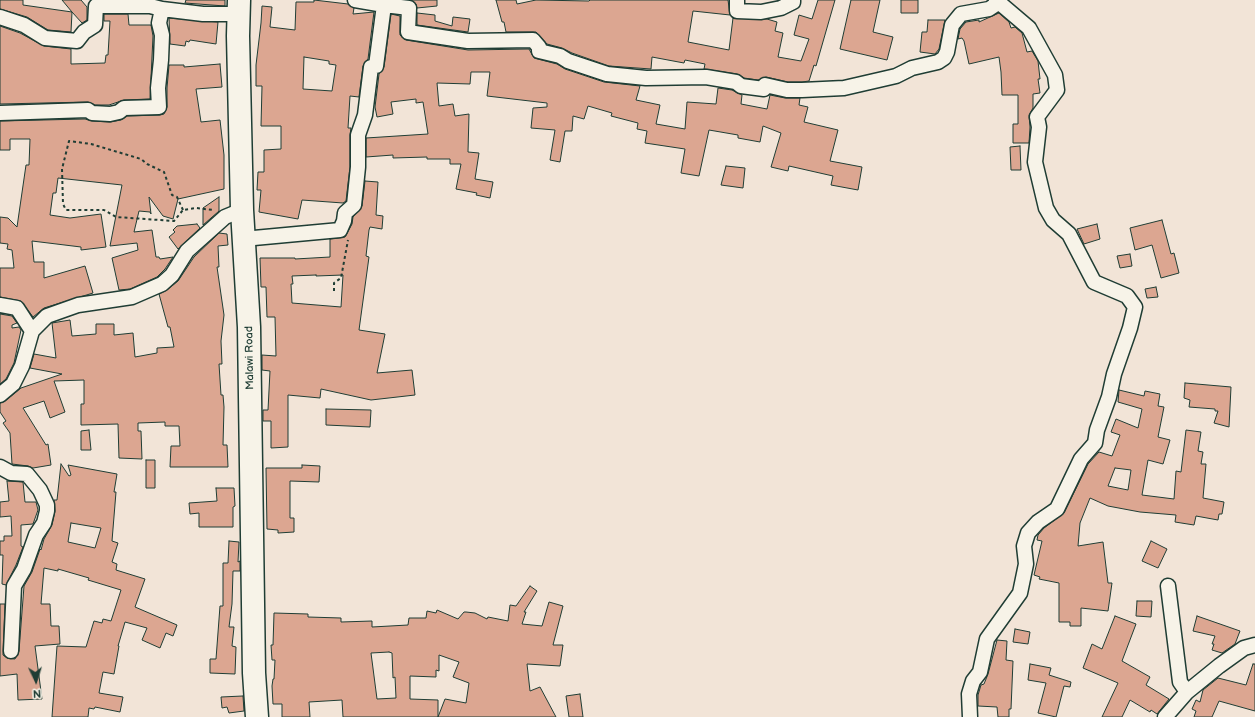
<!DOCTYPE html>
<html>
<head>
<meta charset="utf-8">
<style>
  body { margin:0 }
  #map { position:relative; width:1255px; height:717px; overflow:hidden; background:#f2e4d7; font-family:"Balsamiq Sans",sans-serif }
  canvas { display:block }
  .north { position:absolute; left:16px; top:661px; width:40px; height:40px; -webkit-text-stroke:3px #f7f3e8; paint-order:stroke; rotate:176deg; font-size:11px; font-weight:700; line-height:16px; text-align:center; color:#1f3d34 }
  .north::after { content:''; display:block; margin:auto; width:14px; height:18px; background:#1f3d34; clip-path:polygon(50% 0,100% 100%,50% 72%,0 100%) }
</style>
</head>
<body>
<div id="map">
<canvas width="1255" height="717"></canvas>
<div class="north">N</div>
</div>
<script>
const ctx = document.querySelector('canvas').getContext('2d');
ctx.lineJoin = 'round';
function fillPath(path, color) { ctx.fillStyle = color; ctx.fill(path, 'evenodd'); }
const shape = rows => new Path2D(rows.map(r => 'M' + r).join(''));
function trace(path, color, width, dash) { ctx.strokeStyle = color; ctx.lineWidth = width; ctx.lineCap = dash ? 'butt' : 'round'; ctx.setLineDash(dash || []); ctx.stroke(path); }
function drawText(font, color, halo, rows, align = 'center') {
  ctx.font = font + ' "Balsamiq Sans",sans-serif'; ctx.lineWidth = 3; ctx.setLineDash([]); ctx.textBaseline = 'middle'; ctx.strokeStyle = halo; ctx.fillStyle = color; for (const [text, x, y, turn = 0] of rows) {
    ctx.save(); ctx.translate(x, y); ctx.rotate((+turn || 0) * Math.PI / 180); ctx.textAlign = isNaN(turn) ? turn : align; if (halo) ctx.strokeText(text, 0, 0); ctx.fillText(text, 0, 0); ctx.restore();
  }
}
const building = shape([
  [0,0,23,0,23,5,72,12,62,0,81,0,87,7,87,20,82,23,72,12,71,32,48,30,27,17,0,9,0,0],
  [186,0,225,0,225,6,185,3,186,0],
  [314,0,348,4,354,8,353,14,374,12,368,59,363,66,359,97,350,96,348,128,351,128,350,135,350,167,346,201,343,203,302,200,298,219,259,212,261,190,257,190,258,172,264,172,264,150,281,149,281,126,261,126,262,86,256,86,256,65,261,23,262,6,272,7,270,27,295,30,296,2,314,2,314,0],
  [304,57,329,61,329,64,336,65,332,91,303,89,304,57],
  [411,0,437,0,437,6,417,8,416,4,411,0],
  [496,0,516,0,517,4,536,0,589,1,590,0,728,0,730,15,693,11,688,42,729,50,733,18,767,19,777,22,775,31,783,33,778,57,801,61,809,39,794,35,799,15,812,19,818,0,835,0,816,66,814,65,809,81,802,82,788,82,766,77,758,80,744,78,737,74,704,69,705,64,685,60,684,63,652,57,651,69,609,66,572,53,562,48,547,44,536,32,506,32,504,22,502,22,496,0],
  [851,0,880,0,873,32,893,37,887,60,840,49,851,0],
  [901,0,918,0,918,13,901,13,901,0],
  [417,13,435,15,435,21,452,26,453,17,470,19,468,32,417,25,417,13],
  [999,13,1009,22,1011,28,1015,27,1022,33,1027,52,1032,51,1038,61,1040,79,1038,79,1040,93,1033,94,1033,108,1029,115,1030,127,1029,143,1013,143,1013,124,1018,124,1018,95,1002,95,1001,72,999,57,969,64,964,41,962,38,958,39,960,29,966,22,979,20,979,22,999,13],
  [104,14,128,14,129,25,151,25,153,36,150,99,124,100,109,105,95,105,88,102,0,104,0,26,20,33,44,46,71,49,71,64,105,63,106,55,108,55,110,21,104,21,104,14],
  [391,14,400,16,400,35,406,40,468,50,529,49,534,58,557,64,565,69,604,82,640,86,636,100,660,105,656,124,685,129,687,102,716,104,718,88,732,90,742,95,741,104,767,109,770,95,785,98,800,98,799,105,808,107,804,122,838,130,830,161,862,167,858,190,831,185,833,176,789,166,788,171,771,167,781,133,763,126,760,142,738,138,738,135,709,130,699,176,681,173,685,149,645,143,647,131,637,129,638,123,611,116,612,113,588,106,584,119,573,116,572,131,565,131,560,162,550,160,555,130,531,128,533,108,547,107,547,103,487,96,490,72,471,72,470,84,437,83,439,106,453,104,455,116,469,114,468,152,479,153,475,179,493,182,490,198,476,195,477,193,456,189,461,164,450,164,450,159,427,159,427,157,393,158,393,155,366,157,366,138,428,134,423,102,416,103,416,99,391,102,393,114,377,117,375,107,379,74,384,67,391,14],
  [169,18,218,22,216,44,190,40,189,42,186,41,185,46,170,44,169,18],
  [928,20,945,20,939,49,935,54,920,52,922,32,927,32,928,20],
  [220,64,222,87,196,89,201,122,220,120,224,155,224,189,178,199,173,219,163,216,149,197,151,214,150,212,139,211,134,232,152,230,156,257,159,257,160,259,173,257,165,269,157,277,130,289,119,290,112,258,138,250,137,243,110,246,122,185,58,178,56,193,53,193,50,215,70,218,101,214,106,247,81,250,81,247,32,241,34,262,44,262,44,278,85,266,93,293,44,308,33,317,21,301,0,297,0,268,14,268,12,250,7,249,8,244,0,243,0,217,8,218,17,227,26,165,29,165,30,139,10,139,10,150,0,150,0,121,85,119,92,121,110,122,121,120,127,116,160,115,164,114,167,107,167,88,169,65,184,65,184,67,220,64],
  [1020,146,1021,170,1011,170,1010,147,1020,146],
  [726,166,745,168,743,188,721,185,726,166],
  [365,181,378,182,376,215,383,216,382,229,370,227,369,230,366,256,369,257,359,330,385,334,377,373,412,370,415,395,371,400,321,389,320,398,288,395,288,447,271,448,271,421,263,421,263,410,268,410,270,371,262,370,262,355,276,356,275,317,267,317,266,287,261,287,260,258,295,258,295,259,330,257,330,239,345,237,352,224,353,217,362,206,365,181],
  [316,275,316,276,343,275,341,307,292,303,291,284,293,284,292,276,316,275],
  [219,197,219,211,203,225,203,208,219,197],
  [1162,220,1171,254,1174,253,1179,273,1161,278,1152,245,1135,250,1130,228,1162,220],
  [197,224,200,228,178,249,169,237,175,232,173,230,177,226,197,224],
  [1097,224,1100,239,1084,244,1077,229,1097,224],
  [219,233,227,234,228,245,218,246,219,267,217,267,224,315,221,341,222,364,219,364,221,395,223,395,224,407,223,445,227,445,228,467,170,467,171,446,180,446,179,426,165,426,165,422,138,423,138,431,141,431,142,459,119,458,118,424,81,425,81,404,84,404,84,380,54,381,65,412,50,418,44,401,23,408,46,445,48,444,51,465,33,468,28,466,12,464,10,433,3,423,6,421,0,412,0,403,5,401,21,388,62,374,30,368,34,354,56,358,52,323,70,320,72,336,96,334,96,324,114,324,114,335,133,333,135,357,157,353,157,348,174,347,170,327,168,327,159,294,167,290,178,281,194,257,219,233],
  [1130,254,1132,266,1120,268,1117,256,1130,254],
  [1156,287,1158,297,1147,298,1145,289,1156,287],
  [0,314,12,316,17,323,12,325,12,328,19,327,21,330,14,363,6,379,0,384,0,314],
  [1185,383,1231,387,1229,427,1214,423,1218,411,1215,411,1215,409,1189,407,1190,400,1184,398,1185,383],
  [1119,390,1144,396,1145,391,1160,394,1158,406,1164,407,1158,437,1170,440,1163,464,1148,460,1142,495,1174,499,1176,471,1181,472,1186,430,1201,432,1198,451,1203,452,1201,464,1206,464,1203,498,1224,502,1222,514,1219,514,1218,520,1196,516,1194,525,1175,522,1176,515,1140,512,1108,506,1090,498,1080,523,1078,546,1103,542,1108,583,1112,583,1108,611,1081,608,1081,626,1070,626,1070,622,1059,622,1059,583,1039,579,1040,577,1034,575,1042,541,1037,540,1038,535,1044,528,1064,513,1088,464,1099,452,1112,456,1120,435,1111,432,1116,419,1138,428,1142,409,1118,402,1119,390],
  [1115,468,1131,470,1128,490,1108,486,1115,468],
  [326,409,371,410,370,427,326,425,326,409],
  [89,430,91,450,81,450,81,431,89,430],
  [146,460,155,460,155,488,146,488,146,460],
  [61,464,69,476,71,475,68,465,117,474,114,492,116,492,112,541,118,543,112,562,117,564,116,570,145,579,135,607,177,625,173,636,166,633,160,648,142,640,147,628,125,622,118,646,119,646,114,674,103,672,99,693,123,697,120,712,95,707,94,709,89,708,88,717,52,717,57,646,86,647,94,621,102,623,103,619,111,621,121,590,88,580,89,578,58,569,58,571,44,568,41,604,50,604,51,626,59,626,60,644,35,646,42,699,18,700,17,674,0,676,0,604,5,604,3,655,7,658,15,659,19,651,24,586,32,572,40,549,41,550,44,539,52,525,55,511,54,500,57,500,61,464],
  [71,523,101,528,95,548,68,542,71,523],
  [302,465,320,466,319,482,290,481,290,518,294,518,294,532,278,533,278,530,267,529,266,468,302,468,302,465],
  [7,481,23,482,25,502,36,502,38,510,33,524,21,525,21,546,23,547,16,565,6,585,2,584,3,555,0,555,0,541,4,541,4,536,12,536,11,516,0,517,0,502,9,501,7,481],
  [216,488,234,488,235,506,233,507,233,527,199,527,199,513,190,514,189,503,217,501,216,488],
  [229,541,239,542,238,562,240,561,240,571,233,571,232,604,229,627,234,627,232,646,236,647,235,674,210,673,210,659,216,659,220,606,223,606,223,563,228,563,229,541],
  [1151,541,1167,549,1158,568,1142,561,1151,541],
  [530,586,537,591,524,612,526,612,522,624,542,626,549,602,563,606,553,645,563,645,560,666,527,664,530,691,540,687,556,717,438,717,445,699,466,703,469,683,453,677,459,662,439,655,439,671,436,670,436,677,410,676,410,699,438,700,438,717,343,717,342,700,309,702,310,717,282,717,282,704,273,704,272,686,273,679,274,679,275,660,272,660,271,645,273,645,274,613,308,614,308,617,341,618,341,622,372,621,372,627,408,625,409,618,426,618,427,611,436,613,437,610,458,619,464,612,466,612,475,613,487,619,488,617,508,621,510,605,516,606,530,586],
  [389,652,392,653,393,678,395,677,396,698,377,699,371,653,389,652],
  [1137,601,1152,601,1151,617,1136,616,1137,601],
  [1115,616,1136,624,1122,661,1150,677,1146,685,1169,699,1157,714,1151,710,1150,712,1130,700,1122,717,1102,717,1118,683,1083,668,1092,644,1102,649,1115,616],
  [1197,616,1240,631,1235,644,1222,653,1212,650,1214,644,1212,644,1215,636,1193,631,1197,616],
  [1015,629,1030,632,1028,644,1013,642,1015,629],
  [997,640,1007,641,1006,660,1013,661,1011,709,1009,709,1009,717,998,717,997,707,978,706,978,695,981,685,984,684,988,674,997,640],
  [1030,664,1051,668,1049,675,1071,682,1070,687,1064,686,1056,717,1038,713,1046,683,1028,680,1030,664],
  [1253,664,1255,664,1255,711,1219,701,1212,717,1194,717,1196,711,1192,709,1196,700,1200,702,1203,690,1218,678,1246,685,1253,664],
  [580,694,583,717,569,717,566,696,580,694],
  [243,696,244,711,229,713,227,707,222,708,221,697,243,696]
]);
fillPath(building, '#dca691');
trace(building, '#1f3d34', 1);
const street = shape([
  [355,0,384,5,385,0],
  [737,0,737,11,761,12,781,8,793,2,793,0],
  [0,17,24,25,45,38,77,41,84,32,95,25,96,6,150,6,162,9],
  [0,113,88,110,92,113,110,114,119,112,124,108,159,107,158,88,161,60,162,35,159,23,162,9,203,14,239,14],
  [243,239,340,230,344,221,345,213,354,205,358,167,358,135,365,115,371,67,376,66,384,5,409,8,408,32,468,41,533,40,539,47,539,51,560,56,568,61,607,74,646,78,706,77,736,82,741,86,764,89,765,85,787,90,802,90,844,88,896,76,912,68,938,62,944,58,947,52,952,25,961,14,989,9,995,5,997,0],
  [0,305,17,308,32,331],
  [0,395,13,384,22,366,32,331,47,316,78,305,132,297,162,284,172,275,187,251,225,217,242,210],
  [0,467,11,473,27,474,40,490,47,505,47,511,44,523,36,535,24,569,14,586,11,651],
  [1168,586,1180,682,1187,692],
  [970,717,969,694,973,681,980,672,987,639,1020,593,1026,564,1024,546,1028,533,1038,522,1057,509,1081,459,1095,443,1097,430,1109,397,1114,374,1130,328,1135,307,1127,296,1094,282,1069,234,1053,220,1046,208,1035,162,1039,127,1037,117,1057,90,1055,75,1029,28,996,0],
  [1165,717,1187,692,1219,666,1244,648,1255,645]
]);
const primary = shape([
  [239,0,238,36,242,210,249,327,254,673,257,717]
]);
trace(street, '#1f3d34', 17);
trace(primary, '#1f3d34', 25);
trace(shape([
  [183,210,177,197,172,195,164,172,147,164,141,159,91,144,69,141,62,169,63,204,66,210,104,210,116,217,174,221,183,210,196,208,213,210],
  [334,291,334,283,341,278,348,240]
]), '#1f3d34', 2, [3, 3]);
trace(street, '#f7f3e8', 14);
trace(primary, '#f7f3e8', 22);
drawText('11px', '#1f3d34', '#f7f3e8', [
  ["Malawi Road",250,358,-91]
]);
</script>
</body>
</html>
